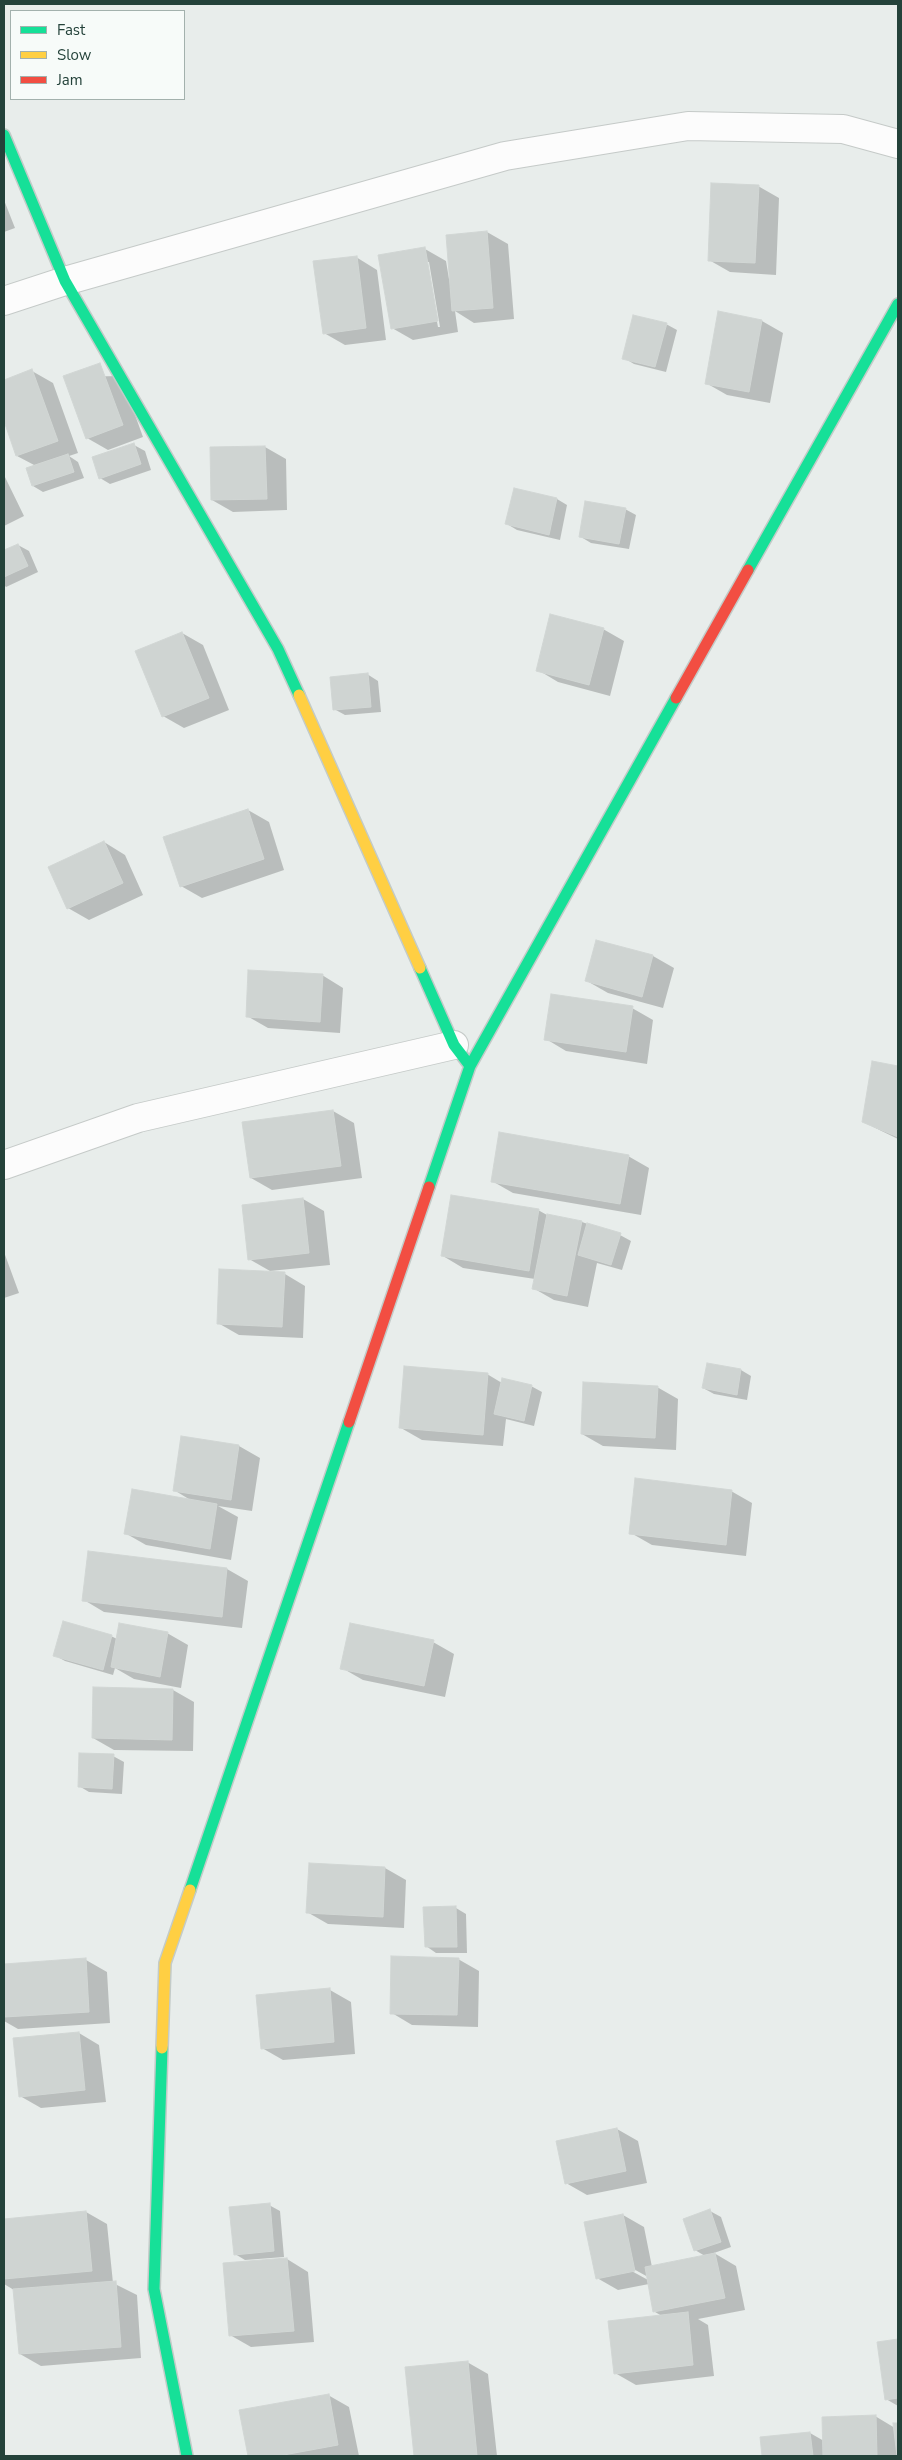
<!DOCTYPE html>
<html>
<head>
<meta charset="utf-8">
<style>
  body { margin:0 }
  #map { position:relative; width:902px; height:2460px; overflow:hidden; background:#e8edeb; font-family:"Nunito Sans",sans-serif }
  canvas { display:block }
  .frame { position:absolute; inset:0; border:5px solid #24423a; pointer-events:none }
  .legend { position:absolute; left:10px; top:10px; width:175px; height:90px; box-sizing:border-box; background:#f7fbf9; border:1px solid #a3b1ad; margin:0; padding:6px 9px; list-style:none; font-size:15px; color:#24423a }
  .legend li { display:flex; align-items:center; gap:10px; height:25px }
  .legend b { width:25px; border:1px solid #a3b1ad }
</style>
</head>
<body>
<div id="map">
<canvas width="902" height="2460"></canvas>
<div class="frame"></div>
<ul class="legend">
<li><b style="height:6px;background:#16e098"></b>Fast</li>
<li><b style="height:6px;background:#ffcf43"></b>Slow</li>
<li><b style="height:6px;background:#f24e42"></b>Jam</li>
</ul>
</div>
<script>
const ctx = document.querySelector('canvas').getContext('2d');
ctx.lineJoin = 'round';
function fillPath(path, color) { ctx.fillStyle = color; ctx.fill(path, 'evenodd'); }
const shape = rows => new Path2D(rows.map(r => 'M' + r).join(''));
function trace(path, color, width, dash) { ctx.strokeStyle = color; ctx.lineWidth = width; ctx.lineCap = dash ? 'butt' : 'round'; ctx.setLineDash(dash || []); ctx.stroke(path); }
fillPath(shape([
  [758,186,779,198,776,275,730,272,709,260],
  [4,200,15,228,4,232],
  [487,232,508,244,514,319,474,323,455,311,458,332,413,340,392,328,425,249,446,261,449,279,451,279],
  [426,262,429,262,440,327,438,327],
  [356,257,377,270,386,340,345,345,324,333],
  [719,312,762,321,783,333,770,403,727,395,706,383],
  [666,324,677,330,666,372,634,364,624,358],
  [32,371,53,383,78,453,69,456,78,462,84,478,43,492,33,486,36,466,17,456,4,418,4,381],
  [121,376,143,437,108,450,87,438,65,377],
  [134,445,145,451,151,470,110,484,100,478],
  [265,447,286,459,287,510,233,512,212,500],
  [4,475,24,516,4,526],
  [515,489,557,499,567,505,560,540,517,530,507,524],
  [625,509,636,515,629,549,591,543,581,537],
  [18,545,29,551,38,572,6,587,4,585,4,551],
  [603,629,624,641,610,696,558,682,538,670],
  [182,633,203,645,229,710,184,728,163,716],
  [367,674,378,681,381,712,345,715,334,709],
  [248,810,269,822,284,870,202,898,181,886],
  [104,842,125,855,143,895,89,920,68,908],
  [653,956,674,968,663,1008,608,993,587,981],
  [322,975,343,988,340,1033,268,1028,247,1016],
  [632,1008,653,1020,647,1064,566,1051,546,1039],
  [873,1063,898,1067,898,1139,863,1122],
  [333,1111,354,1123,362,1178,272,1190,251,1178,244,1123],
  [628,1156,649,1168,641,1215,513,1193,492,1181],
  [303,1199,324,1211,330,1265,270,1271,249,1259],
  [538,1210,547,1215,582,1222,620,1235,631,1241,622,1270,597,1263,588,1307,554,1300,533,1288,535,1279,463,1268,443,1256],
  [4,1252,19,1293,4,1298],
  [285,1274,305,1286,303,1338,239,1335,218,1323],
  [741,1370,751,1376,747,1400,714,1394,703,1388],
  [487,1374,502,1383,531,1386,542,1392,534,1426,506,1419,503,1446,422,1440,401,1428],
  [657,1387,678,1399,676,1450,603,1446,582,1434],
  [182,1437,239,1446,260,1458,252,1511,218,1506,238,1517,231,1560,146,1545,125,1533,192,1501,174,1490],
  [731,1491,752,1503,746,1556,652,1545,631,1533],
  [227,1569,248,1581,242,1628,104,1612,84,1600],
  [167,1633,188,1645,181,1688,134,1679,115,1668,113,1675,65,1661,54,1655,111,1636,117,1639],
  [433,1642,454,1654,445,1697,363,1680,342,1668],
  [173,1690,194,1702,193,1751,114,1750,93,1738],
  [113,1756,124,1762,122,1794,89,1792,79,1786],
  [310,1864,385,1868,406,1880,404,1928,328,1924,307,1912],
  [456,1908,466,1914,467,1953,436,1953,426,1946],
  [458,1959,479,1971,478,2027,412,2025,392,2013],
  [86,1960,107,1972,110,2023,18,2029,4,2021,4,1965],
  [330,1990,351,2002,355,2054,283,2060,262,2048],
  [79,2033,99,2045,106,2102,41,2108,20,2096],
  [617,2129,638,2141,647,2183,587,2195,566,2183],
  [269,2205,280,2211,284,2257,245,2260,235,2254],
  [710,2211,721,2217,731,2247,714,2253,736,2266,745,2310,698,2319,708,2325,714,2376,636,2385,615,2373,662,2316,655,2312,649,2284,618,2290,597,2278,623,2215,644,2227,652,2267,705,2256,695,2250],
  [630,2267,648,2277,648,2280,628,2269],
  [86,2212,107,2224,113,2283,137,2295,141,2358,41,2366,20,2354,14,2290,4,2284,4,2221],
  [287,2259,308,2272,314,2342,251,2347,230,2335],
  [898,2340,898,2406,886,2399,878,2343],
  [467,2362,488,2374,497,2456,415,2456,407,2368],
  [328,2395,349,2407,359,2456,249,2456,241,2411],
  [875,2416,895,2428,895,2424,898,2424,898,2456,763,2456,761,2438,810,2433,824,2441]
]), '#0003');
const building = shape([
  [711,183,759,185,755,263,708,261,711,183],
  [487,231,493,308,452,311,446,235,487,231],
  [425,247,438,321,391,329,378,255,425,247],
  [357,256,366,328,323,334,313,261,357,256],
  [718,311,762,320,749,392,705,384,718,311],
  [633,315,667,323,655,367,622,359,633,315],
  [100,363,123,425,86,439,63,376,100,363],
  [32,369,58,441,16,456,4,421,4,380,32,369],
  [134,443,141,464,99,479,92,457,134,443],
  [265,446,267,499,211,500,210,447,265,446],
  [68,454,74,472,32,486,26,468,68,454],
  [514,488,557,498,549,535,505,524,514,488],
  [585,501,626,508,619,544,579,537,585,501],
  [18,544,28,566,4,577,4,550,18,544],
  [550,614,604,628,589,685,536,671,550,614],
  [182,632,209,698,162,717,135,651,182,632],
  [368,673,371,707,333,710,330,677,368,673],
  [248,809,264,859,180,887,163,837,248,809],
  [104,841,123,883,67,909,48,867,104,841],
  [596,940,653,955,642,997,585,981,596,940],
  [248,970,323,974,320,1022,246,1017,248,970],
  [551,994,633,1006,626,1052,544,1040,551,994],
  [872,1061,898,1066,898,1137,862,1122,872,1061],
  [333,1110,341,1166,250,1178,242,1122,333,1110],
  [499,1132,629,1155,620,1204,491,1182,499,1132],
  [451,1195,539,1209,529,1271,441,1256,451,1195],
  [303,1198,309,1253,248,1260,242,1205,303,1198],
  [547,1214,582,1221,567,1296,532,1289,547,1214],
  [587,1223,621,1233,611,1265,578,1255,587,1223],
  [219,1269,285,1272,282,1327,217,1324,219,1269],
  [707,1363,741,1369,737,1395,702,1388,707,1363],
  [404,1366,488,1373,483,1435,399,1428,404,1366],
  [502,1378,532,1385,524,1421,494,1414,502,1378],
  [583,1382,658,1386,655,1438,581,1434,583,1382],
  [181,1436,239,1445,231,1500,173,1491,181,1436],
  [635,1478,732,1490,726,1545,629,1534,635,1478],
  [132,1489,217,1504,210,1549,124,1534,132,1489],
  [88,1551,227,1568,222,1617,82,1601,88,1551],
  [63,1621,112,1635,103,1670,53,1656,63,1621],
  [119,1623,168,1632,160,1677,111,1667,119,1623],
  [350,1623,434,1640,424,1686,340,1669,350,1623],
  [93,1687,173,1689,172,1740,92,1738,93,1687],
  [79,1753,114,1754,112,1789,78,1787,79,1753],
  [309,1863,385,1867,383,1917,306,1913,309,1863],
  [456,1906,457,1947,425,1947,423,1907,456,1906],
  [391,1956,459,1958,457,2015,390,2014,391,1956],
  [86,1958,89,2012,4,2017,4,1964,86,1958],
  [330,1988,334,2042,261,2049,256,1995,330,1988],
  [79,2032,85,2090,19,2097,13,2038,79,2032],
  [617,2128,626,2171,565,2184,556,2141,617,2128],
  [270,2203,274,2251,234,2255,229,2207,270,2203],
  [710,2209,721,2242,694,2251,683,2219,710,2209],
  [86,2211,92,2271,4,2279,4,2219,86,2211],
  [623,2214,635,2271,596,2279,584,2222,623,2214],
  [715,2253,725,2298,653,2312,645,2267,715,2253],
  [287,2258,294,2331,229,2336,223,2263,287,2258],
  [116,2281,121,2347,19,2354,13,2289,116,2281],
  [688,2312,693,2365,614,2374,608,2321,688,2312],
  [898,2339,898,2398,885,2400,877,2342,898,2339],
  [468,2361,477,2456,414,2456,405,2367,468,2361],
  [329,2394,338,2445,278,2456,248,2456,239,2410,329,2394],
  [876,2415,877,2456,823,2456,822,2417,876,2415],
  [893,2423,898,2423,898,2456,897,2456,893,2423],
  [810,2432,813,2456,762,2456,760,2437,810,2432]
]);
fillPath(building, '#cfd4d2');
trace(building, '#d1d6d4', 1);
const street = shape([
  [4,301,65,281,505,156,688,126,843,129,898,144],
  [4,1165,138,1118,454,1045]
]);
const fast = shape([
  [4,135,65,281,278,649,299,695],
  [748,570,898,304],
  [420,968,454,1045,470,1066],
  [429,1187,470,1066,676,698],
  [190,1890,349,1422],
  [162,2048,154,2289,187,2456]
]);
const slow = shape([
  [299,695,420,968],
  [162,2048,165,1963,190,1890]
]);
const jam = shape([
  [676,698,748,570],
  [349,1422,429,1187]
]);
trace(street, '#c5cac8', 30);
trace(fast, '#c3cbc8', 14);
trace(slow, '#c3cbc8', 14);
trace(jam, '#c3cbc8', 14);
trace(street, '#fcfcfc', 28);
trace(fast, '#16e098', 11);
trace(slow, '#ffcf43', 11);
trace(jam, '#f24e42', 11);
</script>
</body>
</html>
